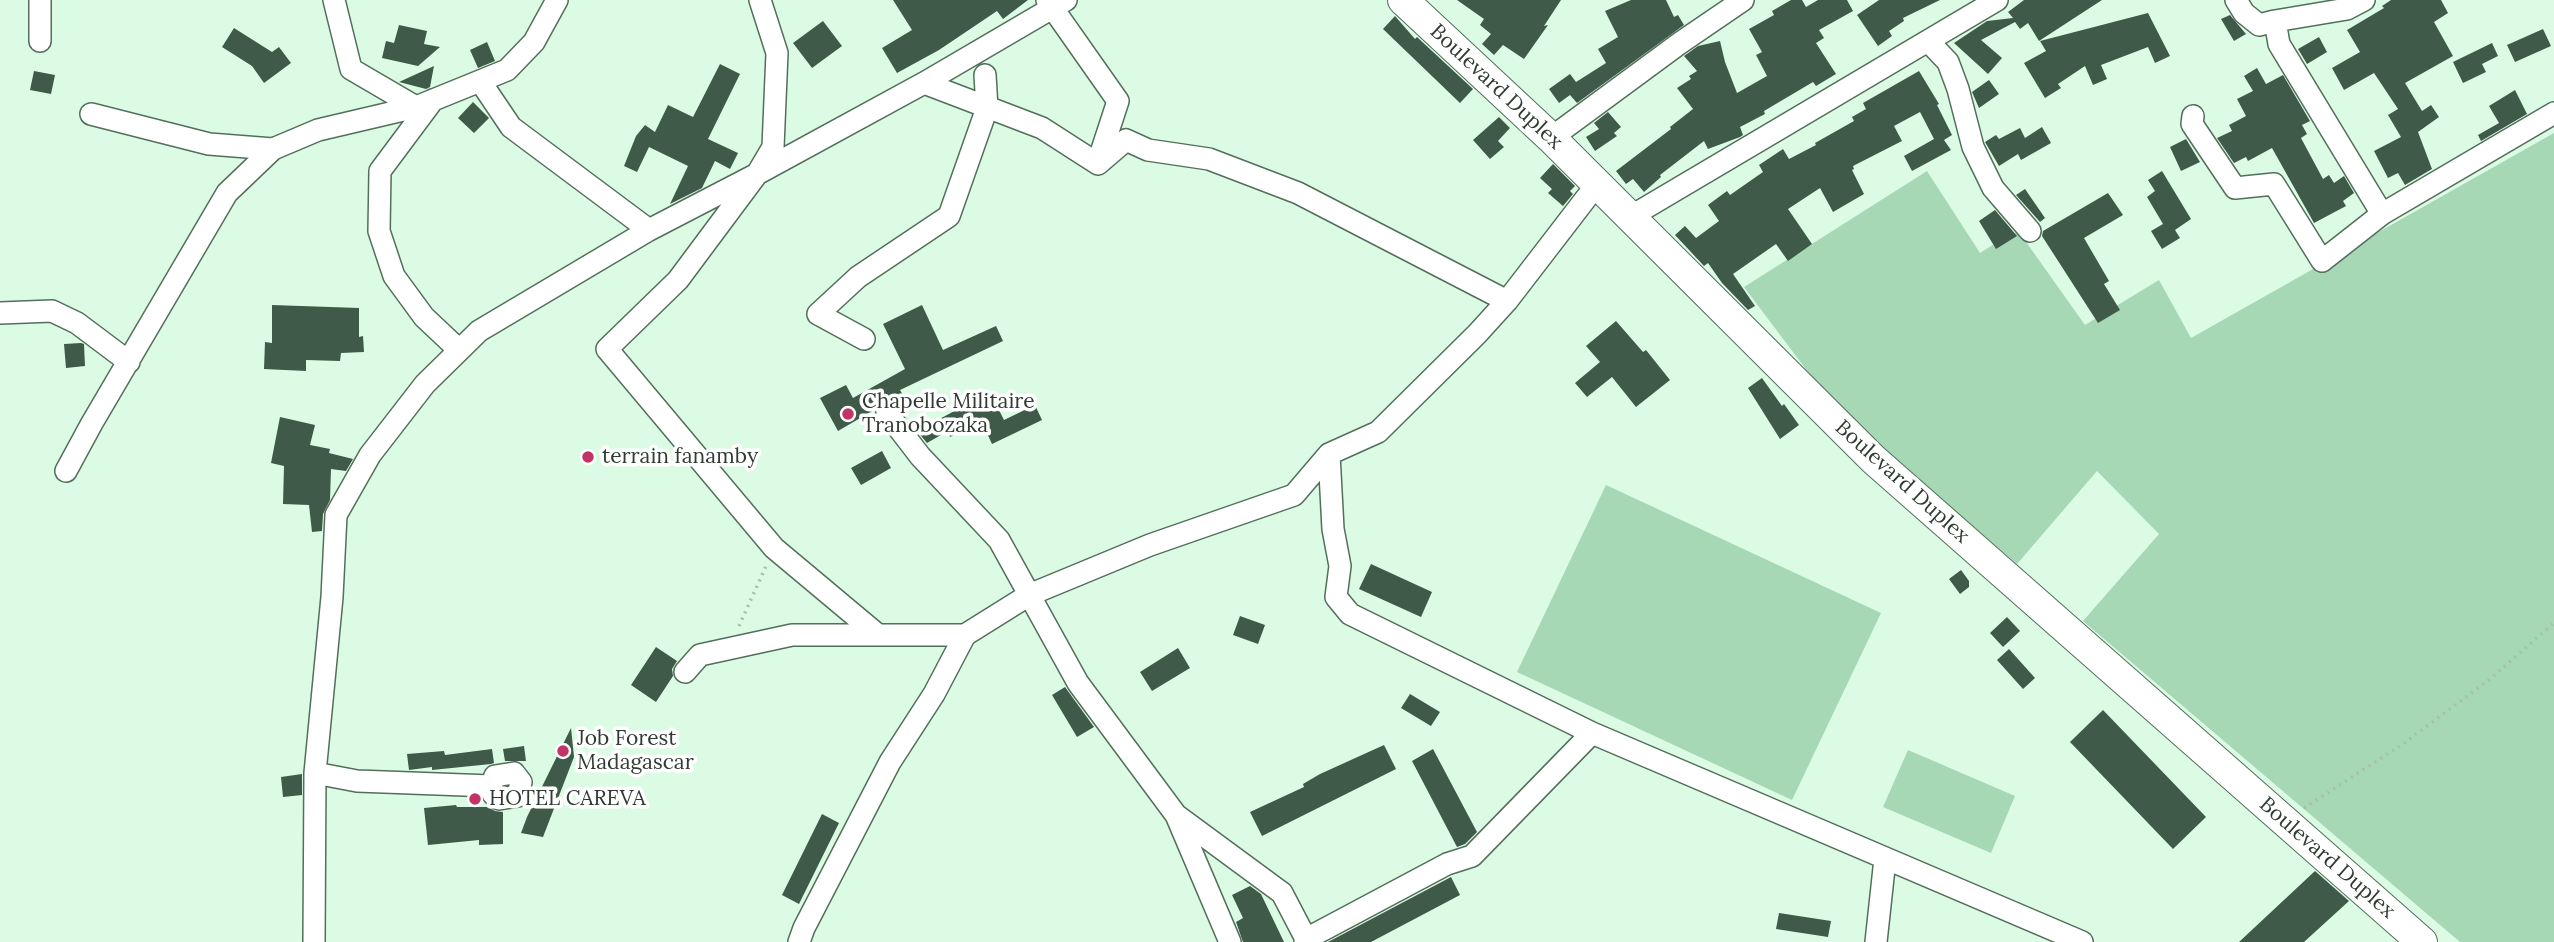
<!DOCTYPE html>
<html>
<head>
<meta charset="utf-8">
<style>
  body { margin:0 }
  canvas { display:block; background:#dbfbe4 }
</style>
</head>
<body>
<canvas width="2554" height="942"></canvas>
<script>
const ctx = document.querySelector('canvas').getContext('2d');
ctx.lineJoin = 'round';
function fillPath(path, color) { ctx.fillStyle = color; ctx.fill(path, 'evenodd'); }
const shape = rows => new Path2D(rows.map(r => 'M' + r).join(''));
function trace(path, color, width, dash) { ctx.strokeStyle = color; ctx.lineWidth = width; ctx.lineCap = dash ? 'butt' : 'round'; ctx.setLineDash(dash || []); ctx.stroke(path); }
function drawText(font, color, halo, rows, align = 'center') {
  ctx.font = font + ' Lora,serif'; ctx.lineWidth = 7; ctx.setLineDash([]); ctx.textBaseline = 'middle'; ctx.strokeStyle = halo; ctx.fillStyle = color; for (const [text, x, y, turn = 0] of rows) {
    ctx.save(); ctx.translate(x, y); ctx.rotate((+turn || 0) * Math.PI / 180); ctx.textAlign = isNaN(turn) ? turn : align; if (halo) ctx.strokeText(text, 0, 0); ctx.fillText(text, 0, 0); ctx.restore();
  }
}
fillPath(shape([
  [2554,133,2554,942,2460,942,2083,621,2159,534,2097,471,2017,564,1845,416,1808,372,1744,287,1927,171,1980,253,2010,234,2019,232,2085,325,2159,280,2191,338],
  [1606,485,1881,613,1792,800,1517,672],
  [1908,750,2015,796,1991,853,1883,807]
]), '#a6d8b5');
fillPath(shape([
  [893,0,1028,0,1003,19,997,11,939,50,897,73,882,48,912,30],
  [1457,0,1561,0,1544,26,1548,25,1524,59,1503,45,1494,55,1482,44,1491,34,1480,25,1484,19],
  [1631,0,1666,0,1674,17,1678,15,1684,25,1577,103,1570,95,1559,103,1549,89,1570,74,1576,82,1606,63,1598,49,1618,37,1605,11],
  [1791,0,1802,0,1806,7,1818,0,1847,0,1853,11,1819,30,1824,38,1816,43,1836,74,1816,86,1813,82,1764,111,1765,114,1740,127,1743,135,1740,137,1708,149,1704,141,1660,175,1661,177,1644,192,1633,179,1626,184,1616,171,1671,129,1670,127,1693,109,1677,88,1691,79,1689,76,1697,71,1684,56,1698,46,1720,41,1725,62,1737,93,1767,76,1756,55,1762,52,1749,29,1774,15,1772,11],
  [1879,0,1940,0,1903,18,1904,21,1889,31,1892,36,1878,46,1857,15],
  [2024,0,2102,0,2039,41,2028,23,2020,29,2015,22,1981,40,2002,58,1988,74,1954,43,1987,21,2013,18,2008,12],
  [2391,0,2441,0,2448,13,2434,22,2453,56,2405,83,2422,111,2431,105,2439,117,2418,132,2432,169,2405,185,2398,173,2388,178,2374,151,2401,137,2388,115,2398,109,2374,73,2344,90,2332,68,2360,52,2347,30,2384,8,2382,6],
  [2148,13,2170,56,2155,63,2148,47,2101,65,2107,79,2093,85,2085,66,2058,84,2061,88,2045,98,2024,63,2046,51,2040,41],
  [2230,15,2246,34,2234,41,2221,19],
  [1395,16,1415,39,1417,37,1473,89,1460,103,1383,29],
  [823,21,842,46,812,68,793,43],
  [399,25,427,31,424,44,440,47,418,66,382,58,386,41,394,43],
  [234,28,272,52,279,47,291,63,264,83,252,66,222,47],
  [2543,29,2551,46,2515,62,2507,45],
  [2319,37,2327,52,2307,64,2298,49],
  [487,42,495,61,478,68,470,50],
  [2492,43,2498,56,2482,64,2486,72,2463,83,2453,62],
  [720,64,740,74,708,139,738,153,730,169,715,161,702,188,670,204,688,166,649,147,637,172,624,166,636,136,645,125,655,132,668,105,693,117],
  [434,66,430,87,426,89,399,82],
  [2257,68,2266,84,2283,75,2310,121,2302,125,2307,134,2301,138,2323,179,2329,175,2334,183,2344,176,2354,193,2343,201,2346,206,2314,223,2272,148,2248,161,2246,157,2234,163,2217,138,2232,131,2229,125,2246,116,2237,99,2253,91,2244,76],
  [34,71,55,75,51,94,30,90],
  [1919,71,1939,104,1937,105,1952,135,1944,140,1951,150,1912,171,1904,156,1934,139,1920,112,1894,126,1902,141,1853,166,1854,169,1852,170,1864,194,1833,212,1820,188,1788,209,1812,244,1788,261,1776,244,1733,274,1755,306,1748,310,1722,283,1708,263,1704,266,1675,235,1685,226,1696,238,1719,221,1708,205,1727,191,1730,195,1763,172,1759,165,1783,149,1789,159,1816,145,1815,143,1854,121,1852,117,1866,109,1863,103],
  [1989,80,1999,94,1979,108,1972,92],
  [2515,90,2527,114,2481,141,2478,135,2499,123,2489,106],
  [473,102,489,118,474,133,458,118],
  [1608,112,1621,127,1614,133,1617,136,1595,151,1586,137,1599,129,1594,123],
  [1499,117,1510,128,1498,141,1504,147,1490,159,1473,140],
  [2042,127,2051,143,2021,160,2018,154,1999,166,1985,142,1996,135,1999,139,2020,128,2025,138],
  [2186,139,2200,162,2181,171,2170,147],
  [1553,164,1575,186,1570,191,1573,194,1563,206,1548,193,1552,189,1540,178],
  [2162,171,2191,219,2175,230,2180,238,2162,249,2151,231,2163,224,2147,197,2155,191,2148,180],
  [2025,189,2045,218,2040,222,2016,195],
  [2108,193,2123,215,2084,238,2109,281,2104,284,2120,310,2098,323,2042,236,2043,231],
  [1995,210,2017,236,1996,249,1979,221],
  [272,305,359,308,359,337,363,336,364,352,341,353,340,361,306,360,306,371,264,369,265,342,272,343],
  [922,305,943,350,996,326,1003,341,900,390,903,395,892,401,880,402,874,410,838,431,820,398,846,385,853,398,905,369,883,324],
  [1616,321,1643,352,1646,350,1670,380,1636,407,1612,377,1587,397,1575,383,1600,362,1586,346],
  [81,343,84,344,85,366,66,368,64,344],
  [1762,378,1782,406,1784,404,1799,425,1780,439,1748,388],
  [990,392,1004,420,1035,405,1042,420,992,444,981,420,950,437,948,431,927,443,917,431],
  [280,417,315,425,310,445,330,449,329,453,353,459,346,471,331,469,330,500,323,514,322,531,312,532,309,505,283,504,284,466,271,463],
  [882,451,891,468,861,485,851,468],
  [1371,564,1432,592,1421,617,1359,589],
  [1961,570,1969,581,1969,587,1960,594,1949,579],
  [1240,616,1265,625,1258,644,1233,635],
  [2007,617,2020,631,2003,647,1990,633],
  [656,647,677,661,672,669,673,676,656,702,631,685],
  [1178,648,1190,668,1152,691,1140,672],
  [2009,649,2035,678,2023,689,1997,660],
  [1065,687,1094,727,1077,737,1052,695],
  [1410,694,1440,712,1431,726,1401,708],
  [2103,710,2206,817,2173,849,2070,742],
  [571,728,574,757,543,837,521,833,527,817],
  [1384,745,1396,769,1262,836,1250,812,1304,787,1303,784,1320,774],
  [524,746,526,761,505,761,503,749],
  [492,749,494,763,491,764,432,770,432,767,409,770,407,754,444,751,445,755],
  [1433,749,1477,832,1465,844,1457,847,1412,761],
  [302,774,302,795,283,797,281,777],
  [456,805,457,807,488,807,495,811,503,812,503,844,479,845,479,840,428,845,424,808],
  [822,814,839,823,799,904,782,895],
  [2315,871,2349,901,2304,942,2239,942],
  [1451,877,1460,895,1371,942,1328,942],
  [1250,886,1261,894,1284,942,1243,942,1236,922,1243,918,1232,895],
  [1779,913,1831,921,1828,937,1776,929]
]), '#3f5a48');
const street = shape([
  [40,0,40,41],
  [334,0,351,69,416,107],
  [760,0,777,53,773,147,757,174,678,280,607,349,774,548,878,635],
  [1047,0,1118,101,1098,162],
  [2236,0,2244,13,2259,25,2275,21,2347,9,2364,0],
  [2275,21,2279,44,2382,214,2554,113],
  [1929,42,1948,62,1958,89,1973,147,1993,188,2030,231],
  [480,81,511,127,649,230],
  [924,83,1042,128,1098,164,1126,140,1148,150,1209,159,1298,193,1507,301],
  [433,100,380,171,379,231,394,276,424,317,458,349],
  [91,114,209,144,273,149],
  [2193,116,2192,124,2235,188,2274,184,2322,261,2382,214],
  [1551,138,1680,43,1743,0],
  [1630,217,1997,0],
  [0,313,52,311,77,323,129,362],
  [864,339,818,314,858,277,949,216,987,108,985,75],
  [887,413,920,456,999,540,1078,683,1176,815,1230,942],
  [1329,454,1333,529,1340,566,1336,597,1350,614,1592,733,2082,942],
  [66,471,92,423,227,193,273,149,318,130,416,107,507,70,534,42,557,0],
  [685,672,700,655,792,635,965,635,1029,595,1150,545,1294,495,1329,454,1378,432,1477,334,1507,301,1597,184],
  [315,773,357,781,491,786],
  [514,773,521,782,518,796,499,799,493,794,491,786,495,776,514,773],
  [1176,815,1282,893,1306,939],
  [314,942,315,773,332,597,336,515,370,455,425,384,479,331,649,230,757,174,924,83,1066,0],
  [799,942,804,928,890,762,934,694,965,635],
  [1305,942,1306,939,1447,864,1472,856,1592,733],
  [1876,942,1885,859]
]);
const secondary = shape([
  [1403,0,1551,138,1873,459,2422,942]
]);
trace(street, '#536f5b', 24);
trace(secondary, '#536f5b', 32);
trace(shape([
  [739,626,766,566],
  [2304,808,2403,744,2490,679,2554,623]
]), '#a6c0ad', 3.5, [2, 5]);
trace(street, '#fff', 21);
trace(secondary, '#fff', 30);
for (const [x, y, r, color] of [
  [848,414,7,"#c13566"],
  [588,457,7,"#c13566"],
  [563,751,7,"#c13566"],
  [475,799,7,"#c13566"]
]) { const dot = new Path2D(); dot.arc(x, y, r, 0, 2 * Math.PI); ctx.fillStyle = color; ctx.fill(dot); trace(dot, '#fff', 2.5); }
drawText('21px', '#303c33', '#fff', [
  ["Boulevard Duplex",1496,87,43],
  ["Boulevard Duplex",1902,482,42],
  ["Boulevard Duplex",2327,858,41]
]);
drawText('21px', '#303c33', '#fff', [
  ["Chapelle Militaire",862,402],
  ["Tranobozaka",862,426],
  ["terrain fanamby",602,457],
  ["Job Forest",577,739],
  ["Madagascar",577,763],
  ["HOTEL CAREVA",489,799]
], 'left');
</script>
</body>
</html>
